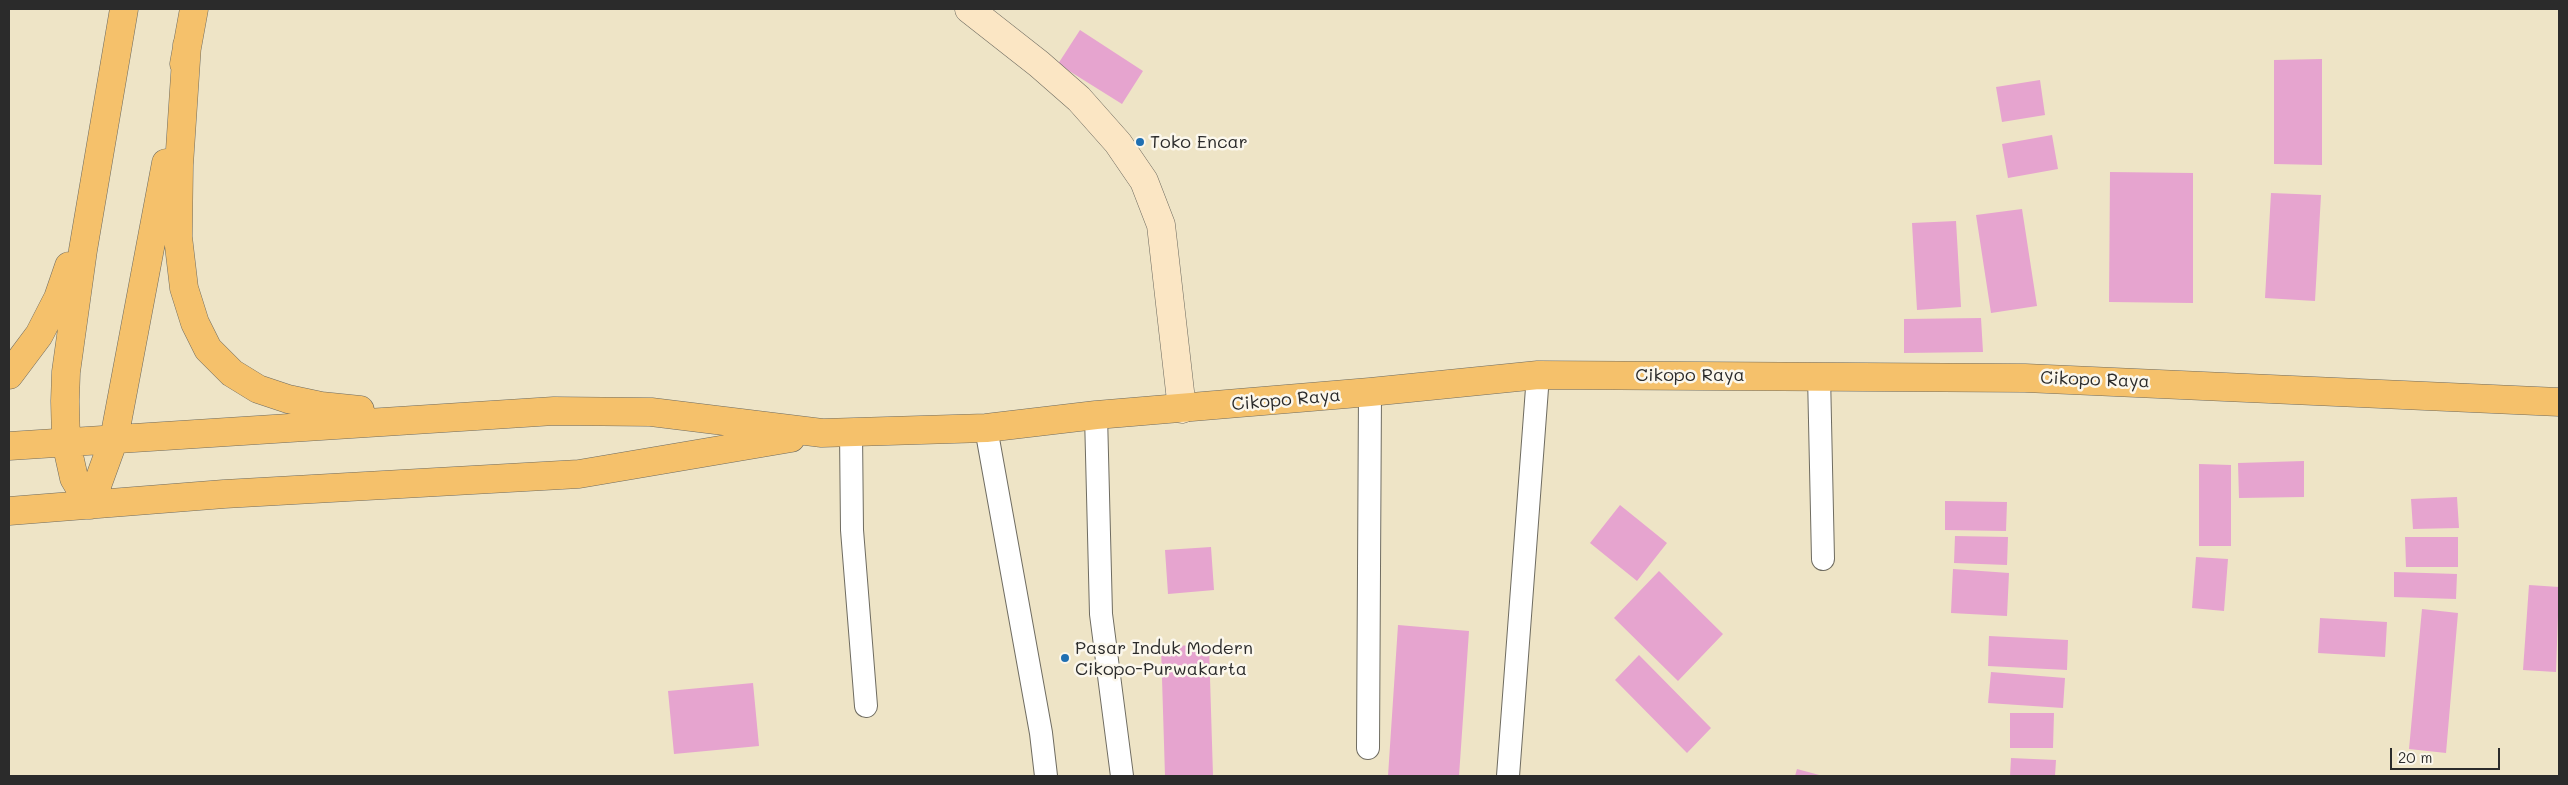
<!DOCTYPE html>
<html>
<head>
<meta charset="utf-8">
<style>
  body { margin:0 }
  #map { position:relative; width:2568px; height:785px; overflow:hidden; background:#eee4c6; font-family:Mali,sans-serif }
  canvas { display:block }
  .frame { position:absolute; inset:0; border:10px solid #2b2b2b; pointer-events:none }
  .scale { position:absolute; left:2390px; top:748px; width:110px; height:22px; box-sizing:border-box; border:2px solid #2b2b2b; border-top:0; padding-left:6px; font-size:15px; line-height:18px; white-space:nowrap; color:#2b2b2b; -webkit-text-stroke:4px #fbf7ec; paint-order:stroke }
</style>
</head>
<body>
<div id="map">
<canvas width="2568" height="785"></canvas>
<div class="frame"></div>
<div class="scale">20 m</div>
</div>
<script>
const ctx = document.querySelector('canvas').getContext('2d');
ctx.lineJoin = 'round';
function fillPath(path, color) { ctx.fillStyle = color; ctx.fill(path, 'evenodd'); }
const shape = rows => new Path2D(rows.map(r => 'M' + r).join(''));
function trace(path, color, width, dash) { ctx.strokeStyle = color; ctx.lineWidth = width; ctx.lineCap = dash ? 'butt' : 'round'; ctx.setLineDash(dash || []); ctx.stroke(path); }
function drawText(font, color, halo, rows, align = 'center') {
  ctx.font = font + ' Mali,sans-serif'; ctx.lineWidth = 5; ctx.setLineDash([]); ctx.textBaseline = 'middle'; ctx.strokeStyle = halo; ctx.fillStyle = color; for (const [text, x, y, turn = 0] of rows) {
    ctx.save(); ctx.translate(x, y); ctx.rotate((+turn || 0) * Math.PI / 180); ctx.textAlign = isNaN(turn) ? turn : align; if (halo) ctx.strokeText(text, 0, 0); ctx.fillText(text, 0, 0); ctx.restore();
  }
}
fillPath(shape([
  [1080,30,1143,71,1122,104,1058,64],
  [2322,59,2322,165,2274,164,2274,60],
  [2040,80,2045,115,2002,122,1996,87],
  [2052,135,2058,169,2008,178,2002,144],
  [2110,172,2193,173,2193,303,2109,302],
  [2271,193,2321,195,2315,301,2265,298],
  [2022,209,2037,306,1991,313,1976,215],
  [1956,221,1961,307,1917,310,1912,223],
  [1981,318,1983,352,1904,353,1904,319],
  [2304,461,2304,497,2239,498,2238,463],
  [2199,464,2231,465,2231,546,2199,546],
  [2457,497,2459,528,2413,529,2411,499],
  [1945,501,2007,502,2006,531,1945,530],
  [1620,505,1667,543,1637,581,1590,543],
  [1955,536,2008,537,2007,565,1954,563],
  [2405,537,2458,537,2458,567,2406,567],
  [1211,547,1214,590,1168,594,1165,550],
  [2196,557,2228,559,2224,611,2192,608],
  [1953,569,2009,573,2007,616,1951,613],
  [1659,571,1723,634,1678,681,1614,618],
  [2394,572,2457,574,2456,599,2394,597],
  [2529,585,2559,587,2556,672,2523,670],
  [2422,609,2458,613,2446,753,2409,749],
  [2320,618,2387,622,2385,657,2318,653],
  [1398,625,1469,631,1459,776,1388,776],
  [1989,636,2068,640,2067,670,1988,666],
  [1209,645,1213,776,1165,776,1161,646],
  [1639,655,1711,728,1687,753,1615,680],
  [1991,672,2065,678,2063,708,1988,703],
  [753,683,759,746,674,754,668,691],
  [2010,713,2054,713,2053,748,2010,748],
  [2011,758,2056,760,2055,776,2010,776],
  [1797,769,1823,776,1795,776]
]), '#e6a4cf');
const lane = shape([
  [1819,375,1823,559],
  [1096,415,1101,614,1122,776],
  [986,428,1041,733,1046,776],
  [851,432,852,530,866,706],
  [1368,748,1370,392],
  [1508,776,1538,375]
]);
const secondary = shape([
  [969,9,1039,64,1079,99,1118,143,1144,181,1161,225,1182,409]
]);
const highway = shape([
  [187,45,179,165,178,237,184,288,195,323,208,349,232,373,258,389,288,399,321,406,360,410],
  [184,64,194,9],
  [9,375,39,335,58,298,69,266],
  [9,446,554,411,651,412,822,433,986,428,1096,415,1370,392,1538,375,2025,378,2559,402],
  [90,505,114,439,166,163],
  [90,505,74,478,66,442,65,401,66,372,83,250,124,9],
  [9,511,224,494,579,474,791,438]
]);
trace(lane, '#6f6c61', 24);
trace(secondary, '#6f6c61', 29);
trace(highway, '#6f6c61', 29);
trace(lane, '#fff', 22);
trace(secondary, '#fbe6c4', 28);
trace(highway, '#f5c16b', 28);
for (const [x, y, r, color] of [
  [1140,142,5,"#1f6fb2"],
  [1065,658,5,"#1f6fb2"]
]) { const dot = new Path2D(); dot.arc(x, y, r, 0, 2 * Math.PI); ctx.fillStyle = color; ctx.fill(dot); trace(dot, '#fbf7ec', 2); }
drawText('18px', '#2b2b2b', '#fbf7ec', [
  ["Toko Encar",1150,142],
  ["Pasar Induk Modern",1075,648],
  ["Cikopo-Purwakarta",1075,669]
], 'left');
drawText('18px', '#2b2b2b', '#fbf7ec', [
  ["Cikopo Raya",1690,375],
  ["Cikopo Raya",2095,380,2],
  ["Cikopo Raya",1286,400,-5]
]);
</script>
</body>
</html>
